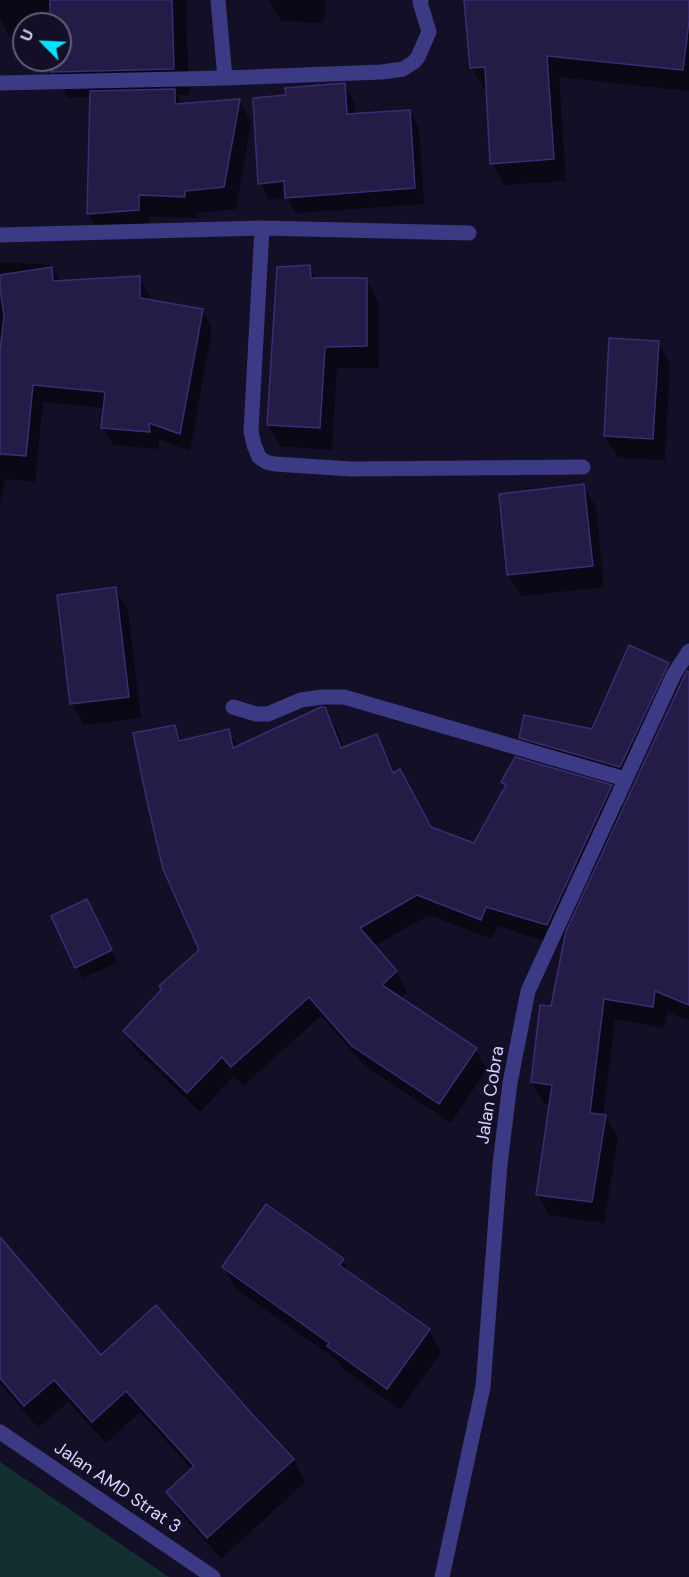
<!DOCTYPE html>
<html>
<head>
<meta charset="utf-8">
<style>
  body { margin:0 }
  #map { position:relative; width:689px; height:1577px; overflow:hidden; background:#130f26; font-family:"DM Sans",sans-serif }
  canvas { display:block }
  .north { position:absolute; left:12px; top:12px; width:60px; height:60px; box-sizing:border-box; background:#130f26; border:2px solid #625e7d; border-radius:50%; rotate:294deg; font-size:16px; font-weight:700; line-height:24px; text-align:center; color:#d9d4ff }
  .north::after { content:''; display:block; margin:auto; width:21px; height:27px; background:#00e5ff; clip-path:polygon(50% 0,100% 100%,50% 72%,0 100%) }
</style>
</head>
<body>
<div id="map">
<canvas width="689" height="1577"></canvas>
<div class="north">U</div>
</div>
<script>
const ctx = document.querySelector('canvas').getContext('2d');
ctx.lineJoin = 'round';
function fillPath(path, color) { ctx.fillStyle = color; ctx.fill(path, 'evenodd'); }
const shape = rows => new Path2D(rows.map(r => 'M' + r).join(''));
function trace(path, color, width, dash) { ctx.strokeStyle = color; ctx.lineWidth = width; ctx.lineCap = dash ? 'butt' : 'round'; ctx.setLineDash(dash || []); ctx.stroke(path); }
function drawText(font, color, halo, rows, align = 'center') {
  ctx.font = font + ' "DM Sans",sans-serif'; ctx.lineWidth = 5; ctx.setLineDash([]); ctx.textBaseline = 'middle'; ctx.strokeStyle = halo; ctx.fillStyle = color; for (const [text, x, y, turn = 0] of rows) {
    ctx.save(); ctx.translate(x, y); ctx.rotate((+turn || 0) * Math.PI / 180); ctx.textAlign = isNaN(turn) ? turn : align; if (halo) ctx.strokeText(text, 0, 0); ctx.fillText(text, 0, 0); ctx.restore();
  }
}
fillPath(shape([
  [0,1462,169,1577,0,1577]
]), '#12302f');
fillPath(shape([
  [0,0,186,0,189,95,177,95,182,105,239,100,251,122,236,209,197,213,197,218,150,217,151,231,101,235,88,214,92,97,68,98,53,72,53,60,60,60,60,24,24,24,24,40,13,42,0,19],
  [269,0,326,0,324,23,281,21],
  [466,0,689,0,689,91,559,77,566,181,504,185,492,163,488,89,484,90,472,68],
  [344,85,354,101,355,115,409,111,419,127,424,204,296,213,287,198,269,200,260,183,287,97],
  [0,262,51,265,61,282,139,277,149,295,149,301,202,310,212,328,190,451,159,440,159,449,113,445,103,427,105,408,43,402,35,482,5,479,0,504],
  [309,267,316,279,366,279,378,301,379,368,337,368,332,450,281,446,268,425],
  [658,342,670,364,665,460,618,458,605,436],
  [583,485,596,507,604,587,521,596,508,574],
  [115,589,128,611,141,718,84,725,72,704],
  [630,647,668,664,679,682,630,784,531,755,521,738,593,730],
  [689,673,689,890,504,860,504,862,565,886,577,906,559,945,497,926,492,939,429,915,374,946,396,972,407,992,400,999,475,1049,487,1069,451,1123,364,1065,321,1016,243,1086,234,1076,200,1112,136,1051,124,1031,214,974,174,726,183,742,228,731,238,748,324,708,336,728,344,749,377,736,388,756,395,773,431,829,486,849,506,789,502,782,611,787,624,809],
  [93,912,117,962,83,978,77,967],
  [689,936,689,1020,667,1012,664,1028,615,1019,603,1116,605,1116,618,1138,604,1223,549,1215,537,1194,551,1104,544,1103,532,1082,552,1008],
  [0,1240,100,1357,293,1459,305,1482,221,1559,181,1514,168,1492,192,1470,140,1412,106,1443,68,1402,38,1428,0,1383],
  [342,1260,351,1275,429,1330,441,1352,400,1410,342,1368,337,1360,236,1289,224,1267]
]), '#0007');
const building = shape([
  [50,0,172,0,174,69,51,72,51,60,60,60,60,24,50,24,50,0],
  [464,0,689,0,689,21,683,70,547,56,554,159,490,164,485,67,470,68,464,0],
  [345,83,347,114,410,110,415,188,285,198,284,181,258,184,253,98,286,95,285,88,345,83],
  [175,89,175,104,240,99,224,187,185,191,185,197,139,195,139,210,87,214,90,91,175,89],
  [310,265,311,278,367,278,367,346,325,347,320,428,267,425,277,267,310,265],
  [52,267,53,281,140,276,140,298,203,309,180,434,149,423,150,432,101,428,105,392,33,385,26,456,0,454,0,351,4,316,0,289,0,275,52,267],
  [609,338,659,341,653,439,604,436,609,338],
  [584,484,593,566,507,575,499,494,584,484],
  [116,587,129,697,70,704,57,595,116,587],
  [629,645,669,663,620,767,519,738,524,715,592,729,629,645],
  [687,671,689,672,689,1005,655,991,653,1007,604,999,590,1113,606,1115,592,1202,536,1195,552,1085,531,1082,540,1005,551,1006,566,931,683,679,687,671],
  [321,707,325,707,341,748,377,734,393,773,400,769,431,827,474,843,506,785,501,782,515,757,612,785,547,925,486,907,481,920,417,895,360,928,397,971,382,985,477,1048,439,1104,352,1046,309,997,231,1067,222,1057,187,1093,123,1031,162,989,159,986,199,950,163,869,147,801,133,733,175,725,179,741,229,729,233,748,321,707],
  [87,899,112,950,75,968,51,916,87,899],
  [266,1204,344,1259,339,1265,430,1329,387,1389,327,1346,329,1343,222,1267,266,1204],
  [0,1237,101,1355,156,1305,252,1414,294,1459,207,1538,166,1492,194,1466,126,1391,92,1422,54,1380,24,1406,0,1378,0,1237]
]);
fillPath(building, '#241b47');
trace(building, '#3b2d73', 1.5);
trace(shape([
  [218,0,225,78],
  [0,83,225,78,382,72,403,69,414,62,418,57,429,32,420,2,421,0],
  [262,228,251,431,254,445,259,457,266,462,275,464,351,469,583,467],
  [0,235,262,228,469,233],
  [233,707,256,714,268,714,301,700,322,697,344,697,625,779],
  [0,1432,213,1577],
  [442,1577,483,1387,500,1164,510,1083,528,991,674,674,689,651]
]), '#3d3a85', 15);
drawText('18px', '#d9d4ff', '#130f26', [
  ["Jalan Cobra",491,1095,-81],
  ["Jalan AMD Strat 3",117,1488,34]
]);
</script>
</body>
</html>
